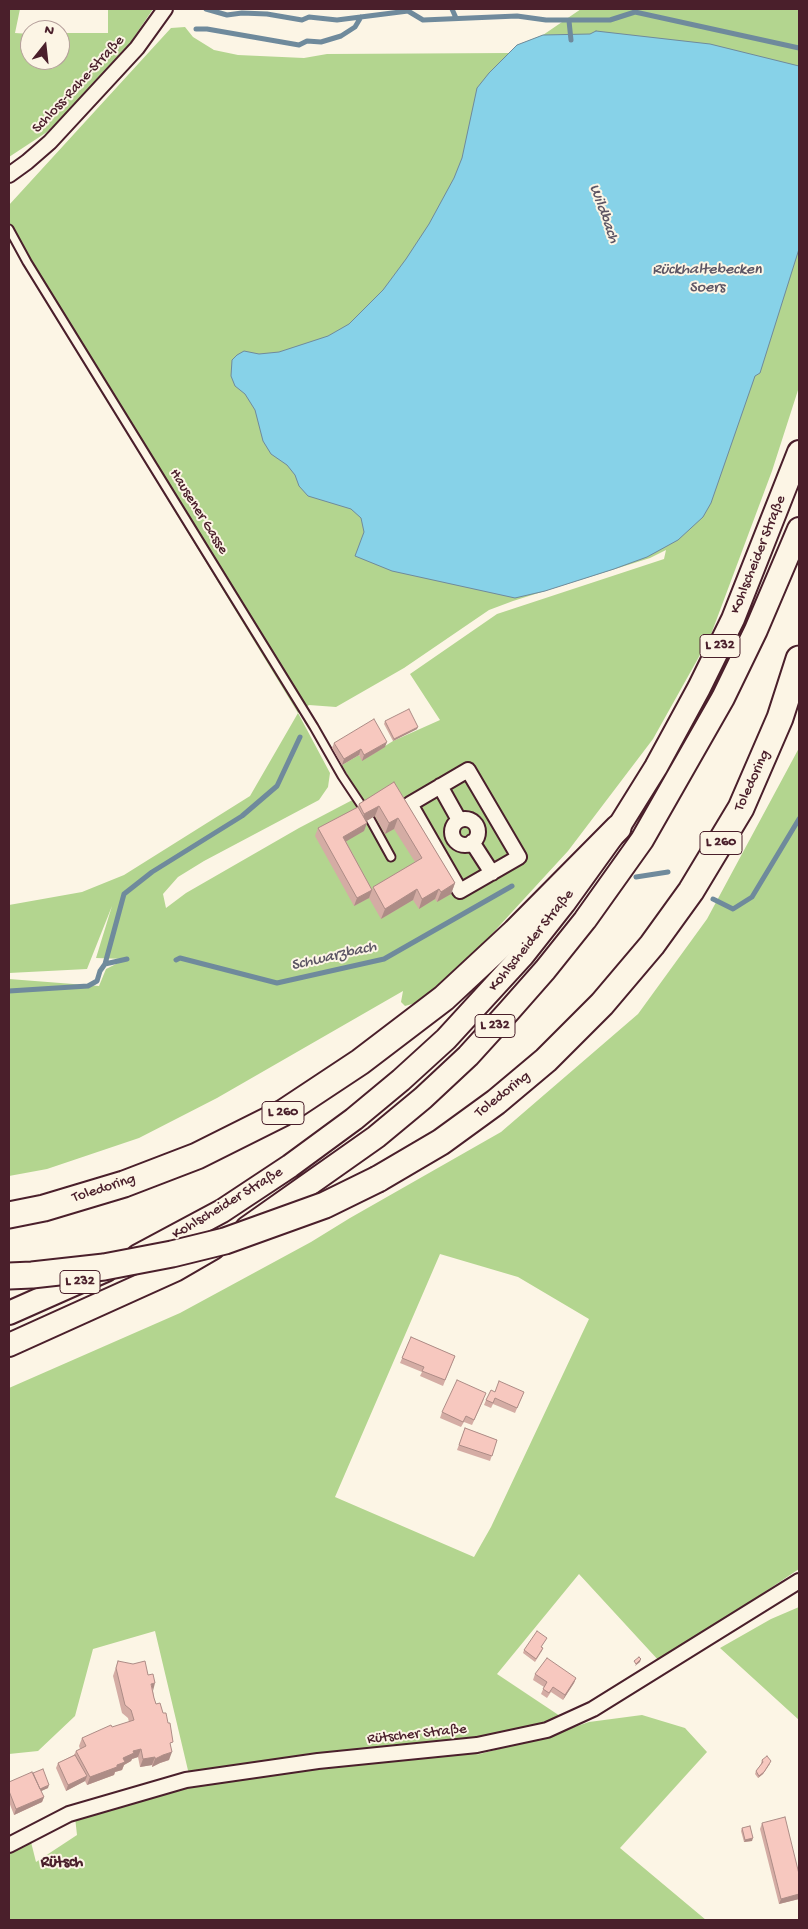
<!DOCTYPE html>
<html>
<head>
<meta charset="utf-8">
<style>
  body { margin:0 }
  #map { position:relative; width:808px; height:1929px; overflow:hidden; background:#fcf5e5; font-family:"Gochi Hand",sans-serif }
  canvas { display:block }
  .frame { position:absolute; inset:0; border:10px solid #4a1f2b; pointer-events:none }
  .north { position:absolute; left:20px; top:20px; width:50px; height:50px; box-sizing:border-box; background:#fcf5e5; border:1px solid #b59f9b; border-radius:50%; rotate:16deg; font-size:14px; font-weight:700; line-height:20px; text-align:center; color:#4a1f2b }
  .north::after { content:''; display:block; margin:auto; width:18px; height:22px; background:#4a1f2b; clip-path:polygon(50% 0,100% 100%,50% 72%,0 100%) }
</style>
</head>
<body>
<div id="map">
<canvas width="808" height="1929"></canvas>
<div class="frame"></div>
<div class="north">N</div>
</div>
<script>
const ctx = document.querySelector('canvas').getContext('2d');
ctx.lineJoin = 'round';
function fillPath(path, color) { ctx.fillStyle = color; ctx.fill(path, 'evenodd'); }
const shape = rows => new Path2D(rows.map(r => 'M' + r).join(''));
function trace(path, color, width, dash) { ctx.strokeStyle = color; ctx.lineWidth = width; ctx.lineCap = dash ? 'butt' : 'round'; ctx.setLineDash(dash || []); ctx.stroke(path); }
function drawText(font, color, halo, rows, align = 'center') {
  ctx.font = font + ' "Gochi Hand",sans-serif'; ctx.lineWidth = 4; ctx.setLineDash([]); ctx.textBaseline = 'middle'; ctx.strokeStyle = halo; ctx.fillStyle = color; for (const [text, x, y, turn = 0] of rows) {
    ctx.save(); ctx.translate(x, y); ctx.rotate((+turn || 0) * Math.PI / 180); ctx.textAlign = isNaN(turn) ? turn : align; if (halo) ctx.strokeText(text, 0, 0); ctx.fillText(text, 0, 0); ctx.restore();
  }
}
fillPath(shape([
  [9,9,20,9,15,33,30,34,30,60,60,60,60,33,108,33,108,9,153,9,130,43,62,117,47,132,9,157],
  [581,9,799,9,799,387,772,471,710,637,653,739,568,851,479,948,419,1002,405,1006,401,1002,403,991,217,1098,139,1138,47,1169,9,1176,9,979,99,986,106,969,126,959,96,958,112,906,87,969,9,973,9,905,82,892,124,875,250,796,298,713,9,240,9,205,171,28,185,27,193,37,214,50,238,55,304,58,327,54,509,53,517,45,543,35],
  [666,550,664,559,497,614,410,674,440,720,393,741,363,760,359,755,342,765,360,796,299,828,186,893,166,908,163,894,178,877,204,861,319,800,328,787,330,773,298,713,309,705,336,707,404,668,489,610,513,601,650,558],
  [799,748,799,1569,660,1662,579,1574,497,1674,563,1718,476,1755,548,1736,589,1722,642,1715,685,1728,707,1752,620,1848,706,1920,9,1920,9,1850,30,1838,36,1862,77,1835,75,1817,191,1783,155,1631,93,1649,75,1716,38,1751,9,1754,9,1388,180,1313,311,1242,350,1218,501,1132,638,1014,707,919],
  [440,1254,518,1277,589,1319,491,1527,474,1557,335,1497],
  [799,1607,799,1720,720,1648,771,1619]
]), '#b3d58f');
const water = shape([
  [596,31,710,44,799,66,799,249,760,373,755,376,711,503,703,517,678,540,647,557,614,569,545,591,515,598,392,571,355,556,364,532,361,518,351,509,308,496,299,486,295,475,287,465,271,454,263,441,255,410,245,394,235,386,231,376,232,360,237,355,244,351,259,354,279,352,328,336,349,324,383,290,406,259,429,224,454,178,462,158,477,88,489,73,517,45,543,35,590,34,596,31]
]);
fillPath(water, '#87d2e8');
trace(water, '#6f8a9c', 1);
trace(shape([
  [206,9,227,15,242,13,267,14,302,20,309,17,337,20,408,11,423,20,517,16,546,20,610,20,635,12,799,48],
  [452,9,456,18],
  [569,21,571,40],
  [196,29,207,29,299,45,307,41,321,42,341,36,355,27,361,17],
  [636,877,668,872],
  [713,899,733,909,752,897,799,819],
  [176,960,180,958,277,983,384,959,512,886],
  [105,964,124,894,152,872,242,816,277,786,300,737],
  [9,991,88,986,97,981,100,971,105,964,127,959]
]), '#6f8a9c', 5);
const lane = shape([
  [9,229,27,262,314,727,342,776,364,809],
  [370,819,391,857]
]);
const street = shape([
  [9,175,27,162,50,142,137,48,165,9],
  [468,770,519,857,460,891,410,804,468,770],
  [440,786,459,820],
  '452 832a13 13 0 1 1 26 0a13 13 0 1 1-26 0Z',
  [472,842,492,873],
  [9,1845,69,1814,186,1780,318,1761,477,1745,547,1730,593,1709,799,1581]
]);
const primary = shape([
  [247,1228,376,1137,423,1098,468,1056,508,1012,545,970,585,920,642,840,723,698,756,630,799,529],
  [138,1256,222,1211,290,1166,354,1119,401,1080,446,1039,523,955,564,903,618,828,656,767,699,688,733,619,799,452],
  [9,1313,106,1270],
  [9,1345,175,1270,213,1248]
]);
const highway = shape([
  [378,1179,441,1142,496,1102,546,1060,602,1004,652,945,691,891,741,808,780,718,799,659],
  [9,1215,44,1208,124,1184,197,1156,283,1113,360,1062,444,998,515,932,618,828]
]);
trace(lane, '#4a1f2b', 11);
trace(street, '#4a1f2b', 18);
trace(primary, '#4a1f2b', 26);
trace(highway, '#4a1f2b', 29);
trace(lane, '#fcf5e5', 7);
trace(street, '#fcf5e5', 14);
trace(primary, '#fcf5e5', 22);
trace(highway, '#fcf5e5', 25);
const highwayBridge = shape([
  [9,1276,32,1275,104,1267,172,1254,225,1241,325,1205,378,1179]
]);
trace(highwayBridge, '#4a1f2b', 29, []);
trace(highwayBridge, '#fcf5e5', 25);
fillPath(shape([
  [385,721,417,729,393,741,384,724],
  [334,743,385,747,362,761,359,755,342,765,332,748],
  [394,782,455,883,451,894,437,902,435,899,419,909,413,900,381,919,369,898,354,906,315,836,318,828,358,807,359,804],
  [375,816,385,834,394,829,415,862,373,887,372,890,346,841,364,831,366,821],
  [411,1337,455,1356,443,1386,420,1376,422,1372,400,1363],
  [495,1392,524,1392,515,1413,493,1404,491,1408,484,1405,486,1400],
  [484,1399,472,1425,464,1422,461,1427,440,1418,442,1412],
  [465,1428,497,1440,490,1461,457,1450],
  [547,1638,541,1647,543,1648,542,1651,535,1662,523,1653,524,1650],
  [118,1661,153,1691,154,1698,171,1747,169,1760,160,1763,152,1767,152,1765,140,1767,138,1757,132,1759,131,1761,124,1765,122,1770,115,1772,114,1775,87,1785,85,1781,66,1791,56,1768,58,1763,74,1755,76,1751,80,1749,79,1746,82,1738,129,1722,128,1718,122,1713,113,1676],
  [535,1674,576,1678,574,1683,563,1700,551,1692,547,1698,541,1694,544,1687,533,1680],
  [762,1760,770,1764,763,1774,758,1778,755,1774,756,1771,761,1764,761,1763],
  [33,1773,48,1788,41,1791,44,1797,42,1802,14,1815,9,1802,9,1782],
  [762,1823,799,1874,799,1899,779,1904,760,1829],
  [742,1828,752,1841,744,1842,741,1831]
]), '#d4aca4');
fillPath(shape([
  [418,727,417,729,393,741,394,739],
  [387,742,385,747,362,761,364,755],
  [361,749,359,755,342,765,344,759],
  [379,806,375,816,360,825,364,814],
  [398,818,394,829,385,834,389,823],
  [367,823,364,831,340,845,343,837],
  [455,883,451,894,437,902,441,892],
  [417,889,413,900,381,919,385,909],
  [439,889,435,899,419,909,422,899],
  [372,890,369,898,354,906,357,898],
  [641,1659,640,1662,635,1666,636,1664],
  [576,1678,574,1683,563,1700,565,1695],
  [155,1683,153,1691,151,1684],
  [141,1749,138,1757,132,1759,131,1761,124,1765,122,1770,115,1772,114,1775,87,1785,90,1777,117,1765,123,1758,133,1751],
  [172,1752,169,1760,160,1763,152,1767,155,1759,163,1755],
  [155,1757,152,1765,140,1767,143,1759],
  [771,1761,763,1774,758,1778,759,1776],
  [87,1776,85,1781,66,1791,68,1785],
  [49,1785,48,1788,37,1793,38,1790],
  [44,1797,42,1802,14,1815,16,1809],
  [753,1838,752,1841,744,1842,745,1840],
  [799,1894,799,1899,779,1904,781,1899]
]), '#ad8c86');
const building = shape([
  [409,709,418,727,394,739,385,721,409,709],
  [374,719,387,742,364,755,361,749,344,759,334,743,374,719],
  [394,782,455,883,441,892,439,889,422,899,417,889,385,909,373,887,422,858,398,818,389,823,379,806,364,814,359,804,394,782],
  [358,807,367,823,343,837,372,890,357,898,318,828,358,807],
  [411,1337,455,1356,445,1380,422,1371,424,1367,402,1358,411,1337],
  [457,1380,486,1393,474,1420,466,1416,463,1422,442,1412,457,1380],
  [499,1381,524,1392,517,1408,495,1398,493,1403,486,1400,491,1390,495,1392,499,1381],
  [465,1428,497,1440,492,1456,459,1445,465,1428],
  [537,1631,547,1638,541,1647,543,1648,536,1659,524,1650,537,1631],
  [639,1657,641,1659,636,1664,634,1661,639,1657],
  [547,1658,576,1678,565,1695,553,1687,549,1693,543,1689,547,1682,535,1674,547,1658],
  [118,1661,133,1664,145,1661,148,1675,153,1674,155,1683,151,1684,154,1698,156,1704,160,1703,163,1713,166,1713,168,1723,170,1723,173,1742,170,1743,172,1752,163,1755,155,1759,155,1757,143,1759,141,1749,133,1751,134,1753,123,1758,125,1762,117,1765,117,1767,90,1777,76,1751,86,1746,82,1738,111,1725,112,1727,134,1720,131,1710,125,1705,116,1668,118,1661],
  [75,1755,87,1776,68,1785,58,1763,75,1755],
  [767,1756,771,1761,764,1772,759,1776,756,1771,763,1762,762,1760,767,1756],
  [43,1769,49,1785,40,1789,33,1773,43,1769],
  [32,1772,44,1797,16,1809,9,1791,9,1782,32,1772],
  [785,1817,799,1874,799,1894,781,1899,762,1823,785,1817],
  [750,1826,753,1838,745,1840,742,1828,750,1826]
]);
fillPath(building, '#f7c8bf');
trace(building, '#ad8c86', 1);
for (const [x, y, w] of [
  [720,646,40],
  [721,843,42],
  [495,1026,40],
  [283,1113,42],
  [80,1282,40]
]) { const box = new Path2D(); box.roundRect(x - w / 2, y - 11.5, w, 23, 4); ctx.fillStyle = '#fcf5e5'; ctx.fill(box); trace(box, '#4a1f2b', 1); }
drawText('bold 14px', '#4a1f2b', null, [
  ["L 232",720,646],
  ["L 260",721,843],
  ["L 232",495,1026],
  ["L 260",283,1113],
  ["L 232",80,1282]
]);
drawText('15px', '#4a1f2b', '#fcf5e5', [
  ["Schloss-Rahe-Straße",79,85,-47],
  ["Hausener Gasse",198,512,58],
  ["Kohlscheider Straße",759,555,-68],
  ["Toledoring",753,781,-65],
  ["Kohlscheider Straße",532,941,-51],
  ["Toledoring",503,1095,-38],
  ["Toledoring",104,1189,-18],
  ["Kohlscheider Straße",228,1204,-31],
  ["Rütscher Straße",417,1735,-6]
]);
drawText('italic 16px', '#5c5564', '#fcf5e5', [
  ["Wildbach",603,214,70],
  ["Rückhaltebecken",707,271],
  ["Soers",707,289],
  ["Schwarzbach",334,957,-13]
]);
drawText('bold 16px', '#4a1f2b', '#fcf5e5', [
  ["Rütsch",62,1864]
]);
</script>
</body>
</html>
